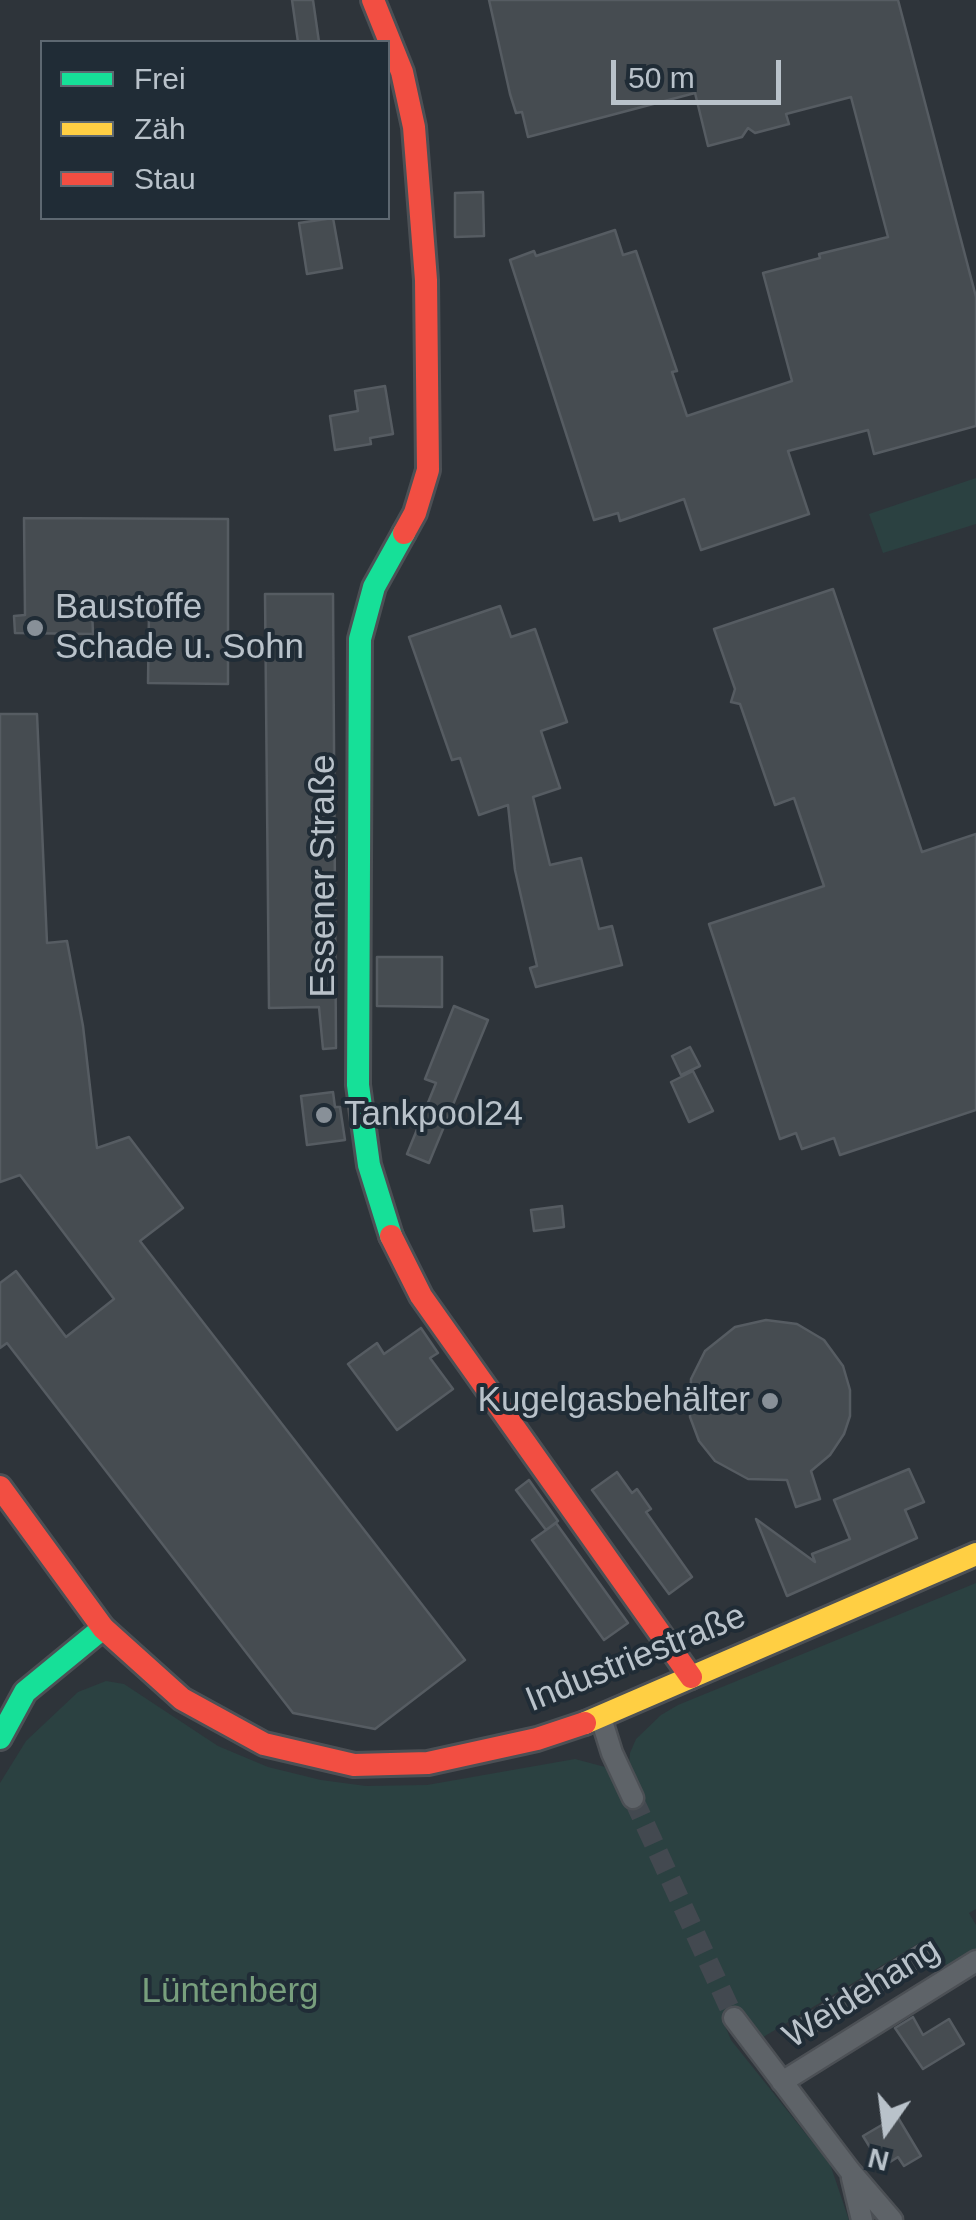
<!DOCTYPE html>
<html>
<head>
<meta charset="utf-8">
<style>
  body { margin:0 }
  #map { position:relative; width:976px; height:2220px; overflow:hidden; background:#2e343a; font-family:Arial,sans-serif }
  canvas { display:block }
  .legend { position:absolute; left:40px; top:40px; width:350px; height:180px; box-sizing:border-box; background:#202c36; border:2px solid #5d6871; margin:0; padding:12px 18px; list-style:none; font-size:30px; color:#b9c2ca }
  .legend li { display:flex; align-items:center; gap:20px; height:50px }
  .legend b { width:50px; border:2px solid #5d6871 }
  .north { position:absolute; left:836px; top:2080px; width:100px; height:100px; -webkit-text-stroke:8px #202c36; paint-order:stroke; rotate:194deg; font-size:28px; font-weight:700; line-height:40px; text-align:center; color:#b9c2ca }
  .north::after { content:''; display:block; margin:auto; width:35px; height:45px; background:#b9c2ca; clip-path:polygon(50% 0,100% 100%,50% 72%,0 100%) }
  .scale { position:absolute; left:611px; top:60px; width:170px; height:45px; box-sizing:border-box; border:5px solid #b9c2ca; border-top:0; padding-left:12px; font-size:30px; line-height:35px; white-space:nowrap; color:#b9c2ca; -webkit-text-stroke:8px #202c36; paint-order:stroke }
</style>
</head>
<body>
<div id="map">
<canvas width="976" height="2220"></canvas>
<ul class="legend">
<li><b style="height:12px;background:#16e098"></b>Frei</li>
<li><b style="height:12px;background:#ffcf43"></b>Zäh</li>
<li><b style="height:12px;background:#f24e42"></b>Stau</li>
</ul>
<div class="north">N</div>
<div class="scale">50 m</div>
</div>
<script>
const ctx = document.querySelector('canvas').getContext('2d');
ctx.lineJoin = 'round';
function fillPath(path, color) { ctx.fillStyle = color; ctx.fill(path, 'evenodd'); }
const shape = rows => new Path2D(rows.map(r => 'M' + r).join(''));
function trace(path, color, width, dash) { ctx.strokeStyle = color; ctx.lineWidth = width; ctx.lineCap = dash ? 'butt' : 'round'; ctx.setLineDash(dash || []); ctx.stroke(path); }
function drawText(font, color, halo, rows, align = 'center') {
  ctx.font = font + ' Arial,sans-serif'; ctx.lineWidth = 8; ctx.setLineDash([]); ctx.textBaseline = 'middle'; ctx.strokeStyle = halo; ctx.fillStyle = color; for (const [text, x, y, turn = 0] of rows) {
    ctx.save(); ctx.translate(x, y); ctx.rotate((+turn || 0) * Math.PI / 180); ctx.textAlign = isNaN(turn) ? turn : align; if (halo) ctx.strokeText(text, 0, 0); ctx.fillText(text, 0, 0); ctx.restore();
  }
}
fillPath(shape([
  [976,478,976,524,883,553,869,514],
  [976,1583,976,1909,969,1913,976,1925,976,1951,948,1968,929,1937,760,2039,744,2012,723,2021,731,2040,830,2164,849,2220,0,2220,0,1783,26,1741,78,1692,106,1681,124,1684,218,1746,268,1767,321,1780,366,1786,427,1785,575,1759,605,1767,613,1774,629,1766,630,1753,636,1739,661,1715,678,1705]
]), '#2b4141');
const building = shape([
  [292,0,313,0,319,42,298,42,292,0],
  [489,0,898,0,976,297,976,426,874,454,868,430,788,451,809,514,701,550,684,499,620,521,618,513,594,520,510,260,534,251,536,256,615,230,623,255,636,251,677,371,672,372,687,416,792,381,763,273,820,258,819,254,888,237,851,97,786,114,789,124,755,133,748,128,742,137,708,146,695,93,528,137,522,112,516,113,510,94,489,0],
  [483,192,484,236,455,237,455,193,483,192],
  [333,218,342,268,307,274,299,223,333,218],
  [385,386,393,434,370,438,371,444,335,450,330,416,358,411,355,391,385,386],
  [24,518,228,519,228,684,148,683,149,611,92,610,93,634,15,633,14,616,25,615,24,518],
  [833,589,922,852,976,834,976,1110,840,1155,834,1138,802,1149,796,1133,780,1139,709,924,824,886,794,798,775,805,740,704,731,702,735,689,714,629,833,589],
  [265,594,333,594,336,1048,323,1049,319,1007,269,1008,265,594],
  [500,606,511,637,535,629,567,722,541,731,560,788,533,797,550,865,581,858,599,929,612,926,622,965,536,987,530,968,537,966,515,870,508,805,479,815,460,758,452,760,409,637,500,606],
  [0,714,37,714,47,943,67,941,83,1026,97,1148,129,1137,183,1208,140,1241,465,1660,375,1729,293,1713,7,1343,0,1348,0,1283,16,1271,66,1337,114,1299,20,1175,0,1182,0,714],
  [377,957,442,957,442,1007,377,1006,377,957],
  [454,1006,488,1020,429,1163,407,1154,436,1083,425,1079,454,1006],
  [690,1047,700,1066,681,1075,672,1056,690,1047],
  [693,1071,713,1111,689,1122,671,1082,693,1071],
  [333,1092,335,1107,340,1107,345,1140,307,1145,301,1096,333,1092],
  [562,1206,564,1227,534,1231,531,1210,562,1206],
  [766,1320,797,1324,824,1340,843,1366,850,1390,850,1416,844,1434,830,1455,811,1471,820,1499,796,1507,787,1480,748,1479,715,1461,699,1441,690,1417,691,1379,705,1351,735,1327,766,1320],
  [421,1328,438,1353,430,1358,453,1389,397,1430,348,1364,377,1343,384,1354,421,1328],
  [909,1469,924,1502,905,1510,917,1538,787,1596,756,1519,815,1562,812,1554,850,1539,834,1500,909,1469],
  [617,1472,632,1493,637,1489,651,1509,646,1512,692,1577,669,1594,592,1490,617,1472],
  [529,1480,558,1521,546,1530,516,1490,529,1480],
  [556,1523,628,1623,604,1640,532,1540,556,1523],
  [930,1938,940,1954,810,2035,800,2019,930,1938],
  [913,2017,923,2035,949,2019,964,2044,923,2069,895,2028,913,2017],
  [897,2116,921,2156,904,2166,898,2157,882,2167,863,2136,897,2116]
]);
fillPath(building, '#464c51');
trace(building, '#565c62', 2.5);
trace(shape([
  [633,1798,734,2018]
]), '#434950', 20, [20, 10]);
const street = shape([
  [601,1718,612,1753,633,1798],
  [734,2018,850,2171,892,2220],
  [782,2082,976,1961],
  [852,2178,862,2220]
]);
const fast = shape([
  [391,1236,369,1165,358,1085,360,639,374,587,404,533],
  [0,1738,25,1692,103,1628]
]);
const slow = shape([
  [585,1723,976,1554]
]);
const jam = shape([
  [373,0,402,72,414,127,426,280,428,470,415,513,404,533],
  [391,1236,421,1296,691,1677],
  [0,1487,103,1628,182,1699,264,1744,354,1765,428,1763,537,1739,585,1723]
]);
trace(street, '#4c5055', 25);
trace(fast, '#4c5055', 28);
trace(slow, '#4c5055', 28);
trace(jam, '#4c5055', 28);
trace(street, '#5e6368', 20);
trace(fast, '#16e098', 22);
trace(slow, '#ffcf43', 22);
trace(jam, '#f24e42', 22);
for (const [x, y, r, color] of [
  [35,628,10,"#889098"],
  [324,1115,10,"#889098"],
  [770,1401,10,"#889098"]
]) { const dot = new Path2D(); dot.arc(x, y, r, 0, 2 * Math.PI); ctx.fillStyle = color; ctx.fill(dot); trace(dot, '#202c36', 4); }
drawText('35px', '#b9c2ca', '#202c36', [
  ["Baustoffe",55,608],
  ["Schade u. Sohn",55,648],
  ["Tankpool24",344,1115],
  ["Kugelgasbehälter",750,1401,"right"]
], 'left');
drawText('35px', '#b9c2ca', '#202c36', [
  ["Essener Straße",324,876,-90],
  ["Industriestraße",636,1659,-22],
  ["Weidehang",862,1994,-32]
]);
drawText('35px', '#789f7d', '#202c36', [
  ["Lüntenberg",230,1992]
]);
</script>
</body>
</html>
